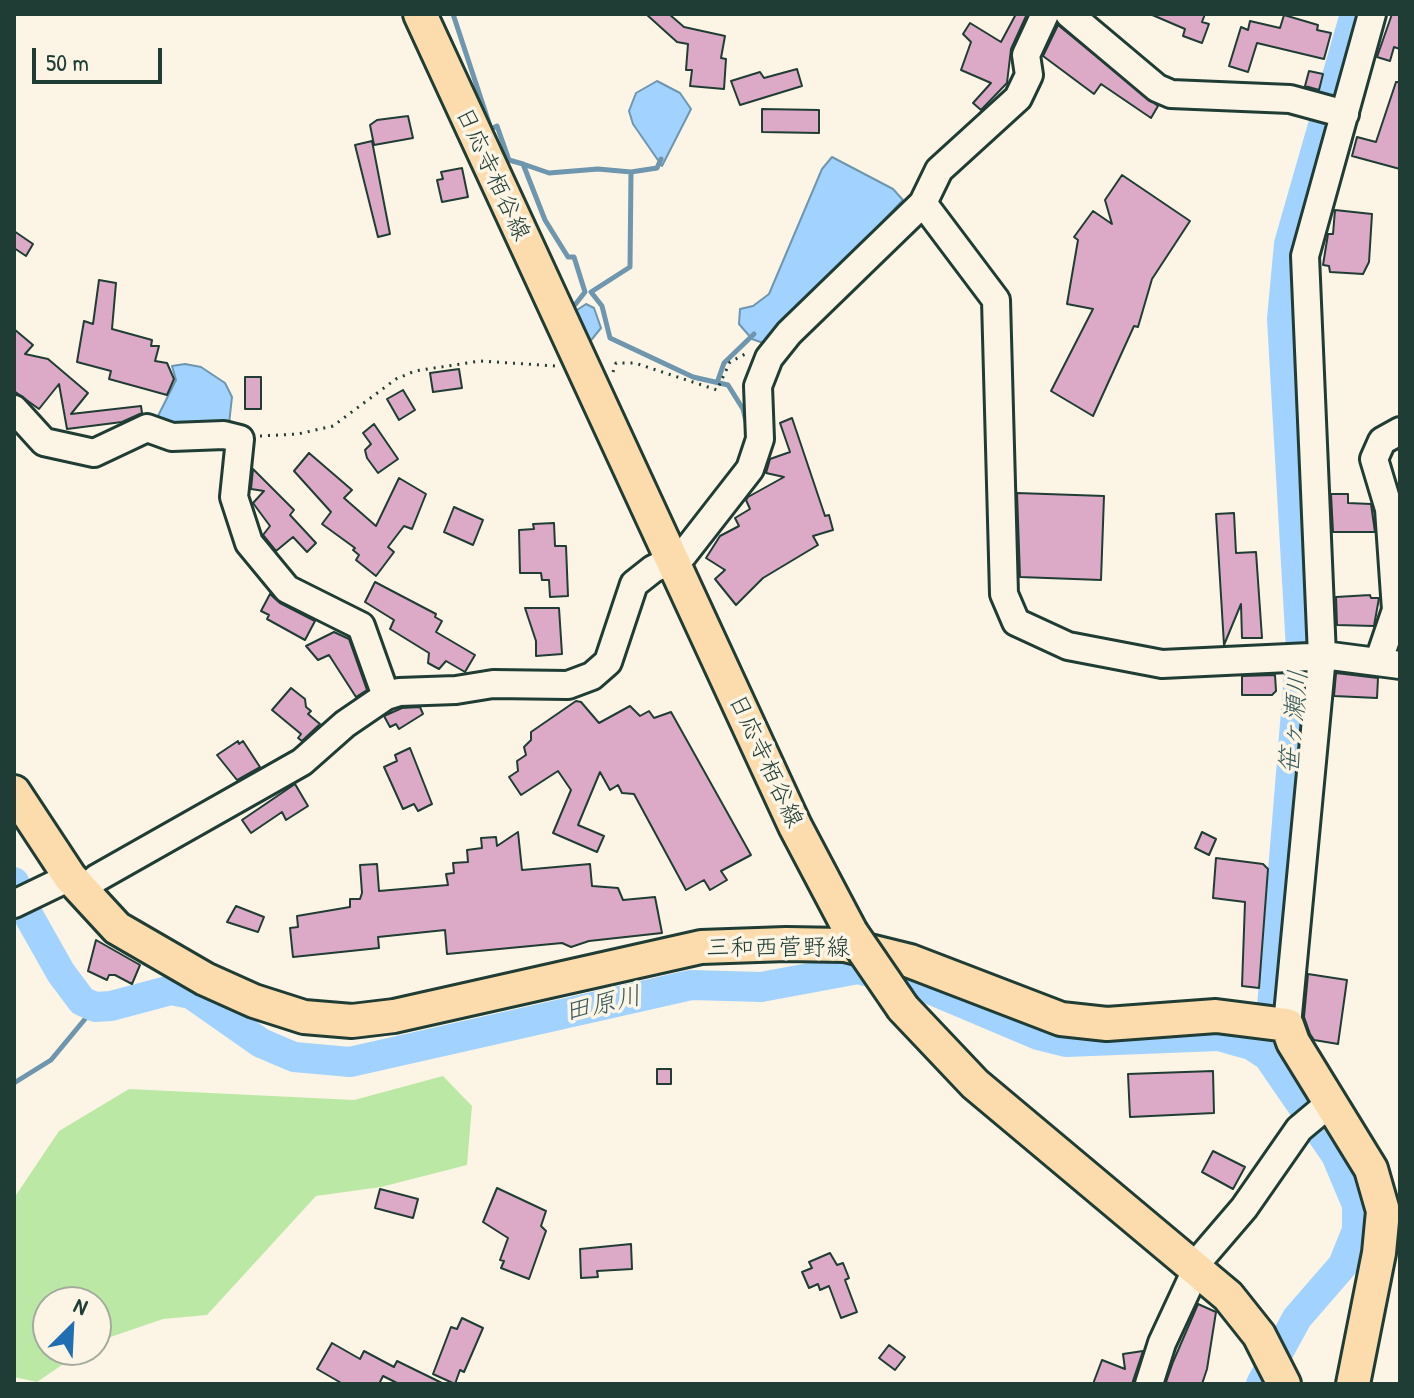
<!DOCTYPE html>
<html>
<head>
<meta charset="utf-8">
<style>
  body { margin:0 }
  #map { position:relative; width:1414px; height:1398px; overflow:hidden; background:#fcf5e5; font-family:"Patrick Hand",sans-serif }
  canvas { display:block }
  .frame { position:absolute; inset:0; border:16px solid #1f3d34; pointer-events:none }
  .north { position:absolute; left:32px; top:1286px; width:80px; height:80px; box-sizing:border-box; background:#fcf5e5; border:2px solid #a4ab9e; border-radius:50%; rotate:24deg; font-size:22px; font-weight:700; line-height:32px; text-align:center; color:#1f3d34 }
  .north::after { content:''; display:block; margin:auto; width:28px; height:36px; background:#1f6fb2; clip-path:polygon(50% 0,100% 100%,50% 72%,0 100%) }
  .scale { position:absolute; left:32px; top:48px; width:130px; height:36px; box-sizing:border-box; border:4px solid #1f3d34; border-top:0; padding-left:10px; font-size:24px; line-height:28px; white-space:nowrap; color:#1f3d34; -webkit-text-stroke:6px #fcf5e5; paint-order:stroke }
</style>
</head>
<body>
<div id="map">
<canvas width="1414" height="1398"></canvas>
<div class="frame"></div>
<div class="north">N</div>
<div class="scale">50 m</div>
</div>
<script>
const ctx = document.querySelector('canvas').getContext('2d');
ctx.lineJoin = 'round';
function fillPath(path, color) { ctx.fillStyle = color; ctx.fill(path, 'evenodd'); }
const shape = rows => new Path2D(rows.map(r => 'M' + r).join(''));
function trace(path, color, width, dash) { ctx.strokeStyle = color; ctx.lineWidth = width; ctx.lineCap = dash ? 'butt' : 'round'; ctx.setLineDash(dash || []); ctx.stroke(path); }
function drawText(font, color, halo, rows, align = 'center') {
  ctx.font = font + ' "Patrick Hand","Klee One",sans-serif'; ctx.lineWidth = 7; ctx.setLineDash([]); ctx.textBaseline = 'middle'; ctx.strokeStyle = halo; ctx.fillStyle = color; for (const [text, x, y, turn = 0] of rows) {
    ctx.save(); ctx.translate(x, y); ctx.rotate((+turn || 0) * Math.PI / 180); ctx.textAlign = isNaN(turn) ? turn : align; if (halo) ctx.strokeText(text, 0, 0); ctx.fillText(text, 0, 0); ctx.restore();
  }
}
fillPath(shape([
  [443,1076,472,1106,467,1165,381,1187,316,1196,207,1315,163,1319,96,1342,96,1302,48,1302,48,1350,84,1350,37,1382,14,1377,14,1198,59,1131,129,1089,354,1100]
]), '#bce8a5');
const water = shape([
  [657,81,680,93,691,109,662,166,633,124,629,111,636,93,657,81],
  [832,157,893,189,903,200,766,344,752,339,739,324,740,309,753,306,769,294,822,169,832,157],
  [586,304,594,308,601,328,588,344,574,312,586,304],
  [185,364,201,367,225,383,232,397,229,424,182,429,156,420,176,380,172,366,185,364]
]);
fillPath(water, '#a2d2ff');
trace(water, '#6e96ae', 2);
trace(shape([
  [453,14,491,129,497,126,509,160,523,164,545,220,568,257,574,257,585,292,574,306],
  [523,164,549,173,598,169,631,172,657,168,661,159],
  [631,172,630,267,591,292,602,306,610,338,693,377,728,385,743,409,748,430],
  [718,380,724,363,754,334],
  [14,1083,51,1060,95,1007]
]), '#6e96ae', 5);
trace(shape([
  [14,882,26,911,61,973,82,1001,95,1007,111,1006,171,990,191,994,261,1043,294,1057,350,1062,691,985,761,987,858,969,922,986,1038,1035,1066,1042,1219,1036,1251,1045,1268,1056],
  [1261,1384,1297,1318,1343,1265,1357,1230,1357,1205,1336,1155,1268,1056,1301,650,1282,319,1289,244,1355,14]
]), '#a2d2ff', 30);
const building = shape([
  [646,14,669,14,684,27,725,36,721,58,726,59,724,89,690,86,692,70,686,70,688,44,677,42,646,14],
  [1016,14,1027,14,1011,49,1007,83,981,110,973,103,991,83,961,70,971,42,963,34,970,23,1001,42,1016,14],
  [1150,14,1205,14,1202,22,1209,24,1202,43,1183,36,1185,29,1150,14],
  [1392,14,1400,14,1400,49,1394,47,1390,61,1377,57,1392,14],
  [1284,15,1318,25,1317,30,1331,33,1324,59,1257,43,1248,72,1229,66,1241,27,1248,30,1250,21,1280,28,1284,15],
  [1058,25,1158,106,1151,118,1101,84,1094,94,1043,56,1058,25],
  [797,69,802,86,740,105,731,81,760,72,764,78,797,69],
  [1309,71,1323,74,1319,90,1305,86,1309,71],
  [1396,82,1400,82,1400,169,1352,156,1357,137,1376,142,1396,82],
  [762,109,819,110,819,133,762,132,762,109],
  [408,116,413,138,374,145,370,125,377,120,408,116],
  [372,141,390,234,378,237,355,145,372,141],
  [462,168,468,197,442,202,437,180,443,179,441,172,462,168],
  [1122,175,1190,221,1152,279,1138,327,1134,326,1093,416,1051,391,1093,309,1067,304,1078,240,1074,237,1093,211,1112,224,1105,200,1122,175],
  [1335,210,1372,214,1369,262,1363,274,1330,272,1329,266,1323,265,1328,234,1333,234,1335,210],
  [14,231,33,244,26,256,14,248,14,231],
  [99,280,116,283,112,329,152,340,151,346,159,346,155,361,167,363,174,379,167,395,109,379,111,371,77,362,84,321,93,324,99,280],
  [14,329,33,345,25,354,48,359,88,393,71,414,141,406,142,413,122,422,67,429,59,384,39,409,14,391,14,329],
  [459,369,462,388,433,392,430,373,459,369],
  [245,377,261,377,261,409,245,409,245,377],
  [403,390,415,410,399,420,387,399,403,390],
  [792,418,825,516,829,515,833,530,813,536,818,545,763,578,736,605,715,579,725,570,706,558,720,536,739,526,735,518,750,509,746,500,748,497,784,477,766,473,770,459,790,452,780,423,792,418],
  [374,424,398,459,378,473,367,458,365,450,371,444,363,433,374,424],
  [309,453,352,490,344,498,376,526,399,478,426,494,412,529,404,526,388,547,394,552,376,576,356,560,359,555,353,550,355,548,322,524,331,512,294,471,309,453],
  [253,469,294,510,290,515,316,543,307,552,293,537,276,551,263,535,270,526,253,503,264,491,251,489,253,469],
  [1017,493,1104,496,1101,580,1020,577,1017,493],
  [1331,494,1348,494,1348,503,1371,504,1375,532,1333,532,1331,494],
  [454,507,483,520,473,545,444,532,454,507],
  [1234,513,1236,553,1256,552,1262,638,1242,638,1241,604,1224,645,1216,514,1234,513],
  [554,523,555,546,566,546,568,596,550,597,549,580,542,580,541,573,520,573,519,530,534,529,533,524,554,523],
  [375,582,436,614,435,617,442,621,436,632,475,655,465,672,446,661,439,669,428,663,429,653,390,629,394,620,365,602,375,582],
  [270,594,280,603,315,621,305,640,267,619,269,615,261,611,270,594],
  [1370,595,1371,598,1379,598,1374,626,1337,625,1336,597,1370,595],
  [525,608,559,608,562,654,536,656,536,641,525,608],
  [334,632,349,639,367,690,356,697,329,655,318,660,306,646,334,632],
  [1336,673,1378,678,1377,698,1334,696,1336,673],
  [1275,675,1276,691,1272,695,1242,695,1242,676,1275,675],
  [291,688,305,699,306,707,311,711,308,714,320,724,302,741,298,738,301,734,272,710,291,688],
  [576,701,581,702,599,723,630,706,640,716,649,711,654,718,671,712,751,855,721,871,727,880,710,890,704,880,686,890,634,794,622,793,618,785,610,790,600,772,578,825,604,836,597,852,553,833,571,790,558,771,521,795,509,777,518,771,517,761,526,755,524,747,531,740,531,732,576,701],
  [420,707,423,714,399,729,396,724,390,727,384,716,402,708,420,707],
  [238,741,239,744,243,741,260,767,237,780,217,755,238,741],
  [410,748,432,804,418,811,414,804,403,809,384,767,397,761,395,755,410,748],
  [295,784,308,806,286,820,282,812,251,833,242,820,295,784],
  [518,832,522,870,590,864,592,886,618,888,623,900,655,897,662,933,589,941,571,947,562,943,447,954,445,930,378,937,379,948,293,957,290,928,298,927,297,916,350,907,350,899,360,899,362,893,360,865,377,864,379,891,448,885,446,874,454,873,453,863,468,862,467,850,482,848,481,838,496,837,497,846,518,832],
  [1202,832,1216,839,1209,855,1195,848,1202,832],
  [1216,858,1263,864,1268,869,1259,988,1242,986,1245,902,1213,898,1216,858],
  [236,906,264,917,258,932,227,922,236,906],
  [96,940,140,965,132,984,115,975,109,975,107,980,88,971,96,940],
  [1308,974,1347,980,1338,1044,1314,1040,1310,1034,1304,1017,1308,974],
  [657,1069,671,1069,671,1084,657,1084,657,1069],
  [1213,1071,1214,1113,1130,1117,1128,1074,1213,1071],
  [1213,1151,1245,1167,1233,1189,1202,1172,1213,1151],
  [497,1188,546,1211,541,1226,546,1231,529,1279,501,1268,504,1261,500,1260,508,1238,483,1222,497,1188],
  [380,1189,418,1199,413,1218,375,1208,380,1189],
  [631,1244,632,1269,597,1271,598,1277,581,1278,580,1249,631,1244],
  [830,1253,837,1265,843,1263,849,1278,845,1280,857,1312,841,1318,829,1286,820,1290,818,1284,809,1288,802,1272,812,1268,809,1262,830,1253],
  [1198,1304,1216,1312,1207,1369,1202,1384,1171,1384,1166,1382,1173,1362,1198,1304],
  [462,1318,483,1328,464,1372,460,1370,455,1384,433,1374,451,1327,457,1329,462,1318],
  [332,1343,360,1359,364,1351,394,1367,397,1361,444,1384,399,1384,383,1376,379,1384,343,1384,317,1369,332,1343],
  [889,1345,905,1357,895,1370,879,1358,889,1345],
  [1143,1351,1132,1384,1093,1384,1102,1360,1125,1369,1123,1354,1143,1351]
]);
fillPath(building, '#dcaac7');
trace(building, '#1f3d34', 2);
const minor = shape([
  [1069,14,1157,88,1171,94,1290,99,1345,114],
  [923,203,996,300,1004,594,1016,622,1068,646,1162,664,1331,656,1400,665],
  [14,409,44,442,94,453,147,428,172,437,224,435,240,439,234,497,249,543,287,589,361,626,386,696,345,724,302,762,97,878,81,892],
  [1379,660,1396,610,1389,509,1374,459,1382,441,1400,431],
  [386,696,399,692,456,690,493,684,568,685,592,676,608,662,634,584,653,569,683,555,750,469,760,439,758,386,769,358,789,333,923,203,939,170,1018,98,1029,75,1026,55,1045,14],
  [14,904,70,877],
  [1287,1025,1322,656,1305,256,1372,14],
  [1149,1384,1162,1343,1202,1257,1244,1208,1299,1129,1330,1103]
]);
const major = shape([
  [420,14,795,826,851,932],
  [14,792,70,877,117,928,205,979,254,1001,304,1017,352,1021,394,1016,701,947,786,944,845,945,910,961,1061,1019,1107,1024,1216,1016,1287,1025,1293,1042,1371,1169,1383,1211,1379,1253,1353,1384],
  [903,1008,975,1084,1228,1296,1259,1335,1284,1384]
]);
trace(minor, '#1f3d34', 32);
trace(major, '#1f3d34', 38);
trace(shape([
  [613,372,616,363,635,363,717,390,730,362,749,352],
  [260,436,298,434,333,426,396,379,415,371,480,361,556,366]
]), '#1f3d34', 3, [2, 6]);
trace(minor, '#fcf5e5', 26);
trace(major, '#fcdcac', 32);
const majorBridge = shape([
  [851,932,903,1008]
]);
trace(majorBridge, '#1f3d34', 38, []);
trace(majorBridge, '#fcdcac', 32);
drawText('24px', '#1f3d34', '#fcf5e5', [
  ["日応寺栢谷線",492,174,65],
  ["日応寺栢谷線",765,761,65],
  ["三和西菅野線",778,949]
]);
drawText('italic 26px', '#395b5d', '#fcf5e5', [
  ["笹ヶ瀬川",1295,722,-85],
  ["田原川",603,1005,-13]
]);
</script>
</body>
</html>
